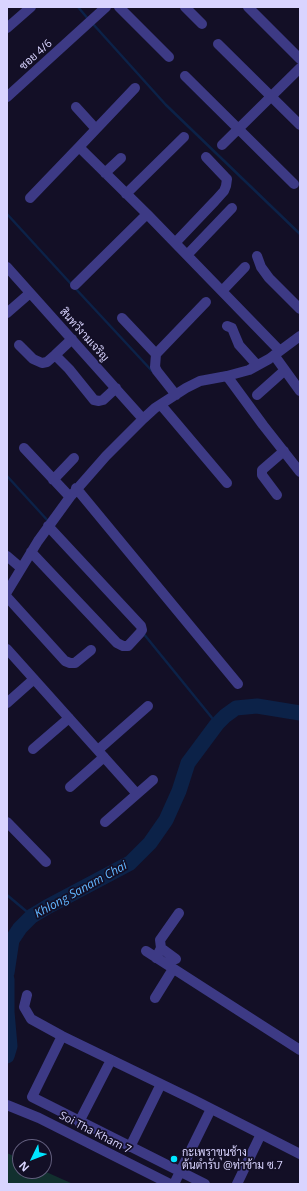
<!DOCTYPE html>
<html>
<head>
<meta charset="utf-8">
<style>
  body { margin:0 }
  #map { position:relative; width:307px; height:1191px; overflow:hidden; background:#130f26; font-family:"Open Sans",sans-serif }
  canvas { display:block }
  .frame { position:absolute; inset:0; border:8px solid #d9d4ff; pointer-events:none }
  .north { position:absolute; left:12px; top:1139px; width:40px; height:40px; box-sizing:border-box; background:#130f26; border:1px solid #625e7d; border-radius:50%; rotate:227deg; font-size:11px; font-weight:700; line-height:16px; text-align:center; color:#d9d4ff }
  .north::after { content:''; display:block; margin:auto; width:14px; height:18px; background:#00e5ff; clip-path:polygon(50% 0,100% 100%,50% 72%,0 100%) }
</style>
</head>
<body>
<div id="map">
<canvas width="307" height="1191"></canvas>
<div class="frame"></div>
<div class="north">N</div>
</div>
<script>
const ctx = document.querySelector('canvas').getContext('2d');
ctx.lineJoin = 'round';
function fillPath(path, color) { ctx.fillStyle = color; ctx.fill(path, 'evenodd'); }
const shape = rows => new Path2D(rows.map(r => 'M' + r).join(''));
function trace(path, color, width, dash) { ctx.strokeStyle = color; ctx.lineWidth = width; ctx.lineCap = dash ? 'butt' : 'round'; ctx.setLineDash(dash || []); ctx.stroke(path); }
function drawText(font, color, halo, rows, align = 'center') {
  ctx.font = font + ' "Open Sans",Sarabun,sans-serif'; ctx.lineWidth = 3.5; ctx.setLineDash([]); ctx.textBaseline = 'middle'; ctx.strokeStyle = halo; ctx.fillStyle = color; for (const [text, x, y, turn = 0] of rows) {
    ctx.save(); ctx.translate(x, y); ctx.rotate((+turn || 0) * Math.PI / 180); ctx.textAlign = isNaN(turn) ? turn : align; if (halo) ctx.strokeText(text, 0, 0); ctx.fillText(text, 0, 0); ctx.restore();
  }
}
fillPath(shape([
  [7,1153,20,1159,20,1171,44,1171,73,1184,7,1184]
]), '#12302f');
trace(shape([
  [78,7,89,20],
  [93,24,166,105,300,234],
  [7,214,72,285],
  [75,288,152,371],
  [7,476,49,522],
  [143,633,217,724],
  [7,895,32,916]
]), '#0c2248', 2.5);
trace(shape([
  [7,973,12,940,20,928,32,916,47,907,130,863,150,843,166,820,179,791,188,763,217,724,225,716,236,708,257,706,300,713],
  [7,979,7,1012,10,1046,7,1056]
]), '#0c2248', 15);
trace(shape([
  [119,7,169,57],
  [185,7,202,24],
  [248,7,300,59],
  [7,28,31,7],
  [218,44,300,125],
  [185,76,294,184],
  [7,97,106,7],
  [76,107,96,129],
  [222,145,300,68],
  [79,147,135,88],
  [105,173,121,158],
  [126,194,184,137],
  [30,198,79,147,147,214,280,351],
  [175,243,215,201,224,191,226,186,227,179,225,177,206,157],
  [187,255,232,208],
  [257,256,261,267,269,278,300,309],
  [7,267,143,419],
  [75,285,147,214],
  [222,291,245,267],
  [7,313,30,293],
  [122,318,156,354,155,367,157,371,176,395],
  [227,326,232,328,234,333,239,345,257,365],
  [19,345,33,359,42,363,47,362,55,355,72,339],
  [156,354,206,302],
  [55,355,69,369,94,400,99,401,103,400,116,388],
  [274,355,300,391],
  [227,376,263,425,300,472],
  [257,395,285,370],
  [161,405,227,483],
  [24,448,70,497],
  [53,480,74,458],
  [76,488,238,684],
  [277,495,262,475,262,470,284,451],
  [31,552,117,643,123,646,128,646,140,633,142,630,141,626,48,526],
  [7,556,21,568],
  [7,592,38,541,70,497,106,456,143,419,155,408,186,388,200,381,227,376,249,370,269,359,300,336],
  [7,597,65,661,70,663,75,663,91,650],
  [7,649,137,794,105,822],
  [7,703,34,679],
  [33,749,69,718],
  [98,750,148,706],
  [70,787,104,757],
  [137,794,153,780],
  [7,822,46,862],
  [161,948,176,959],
  [146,951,300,1050],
  [156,958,161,948,160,940,179,913],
  [27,995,24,1007,31,1019,62,1036,194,1100,300,1154],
  [155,998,173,969],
  [62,1036,32,1097,205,1184],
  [7,1105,39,1118,170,1184],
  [79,1122,111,1060],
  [130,1147,161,1084],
  [174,1184,211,1109],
  [237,1184,261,1134]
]), '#3d3a85', 10);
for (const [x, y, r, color] of [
  [174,1159,4,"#00e5ff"]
]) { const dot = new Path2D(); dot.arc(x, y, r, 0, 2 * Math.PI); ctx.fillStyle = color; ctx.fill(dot); trace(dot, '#130f26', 1.5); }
drawText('11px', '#d9d4ff', '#130f26', [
  ["ซอย 4/6",36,55,-42],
  ["สินทวีงามเจริญ",84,335,48],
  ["Soi Tha Kham 7",95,1133,27]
]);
drawText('11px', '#d9d4ff', '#130f26', [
  ["กะเพราขุนช้าง",182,1153],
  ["ต้นตำรับ @ท่าข้าม ซ.7",182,1166]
], 'left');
drawText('italic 12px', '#62b6ff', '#130f26', [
  ["Khlong Sanam Chai",81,890,-29]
]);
</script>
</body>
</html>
